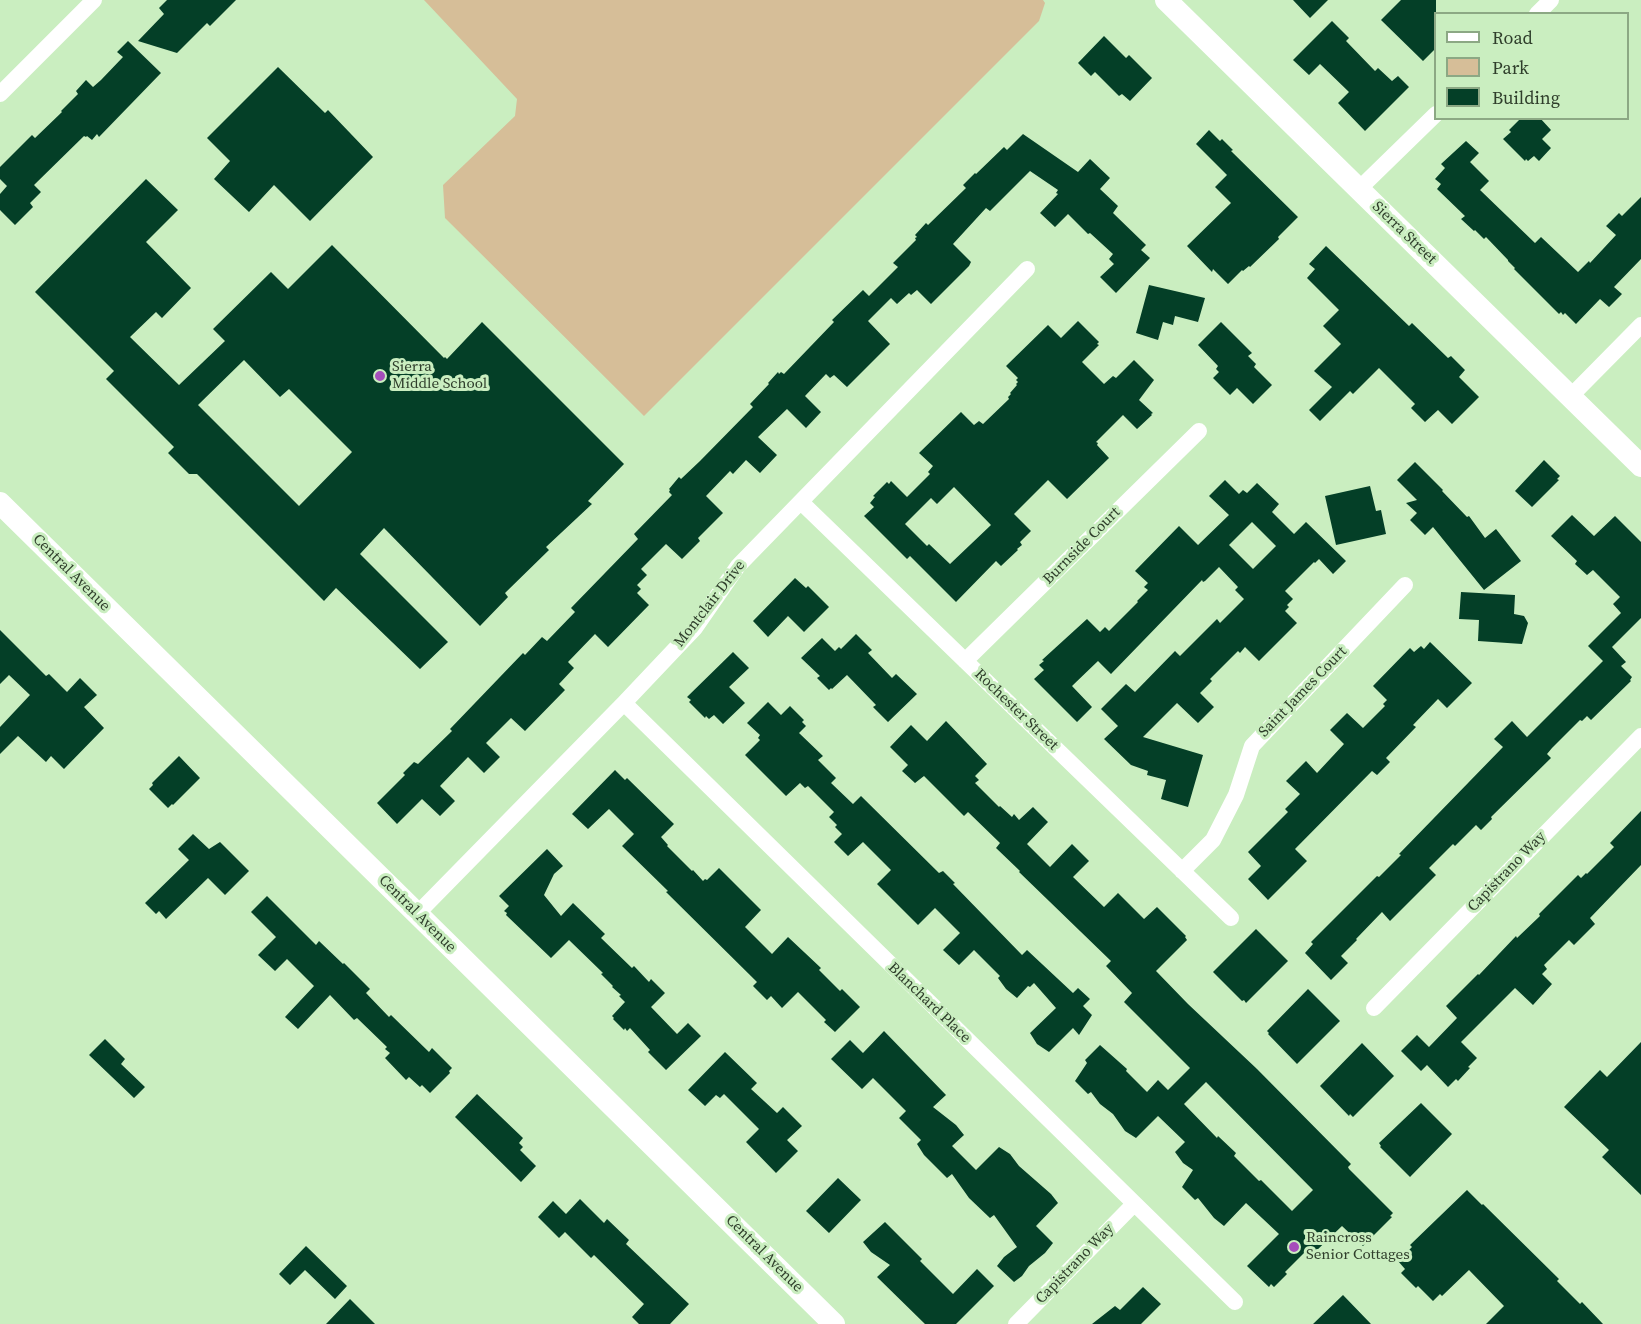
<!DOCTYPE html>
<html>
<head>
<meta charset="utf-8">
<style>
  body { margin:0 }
  #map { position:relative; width:1641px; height:1324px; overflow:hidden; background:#caeec0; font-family:"Source Serif 4",serif }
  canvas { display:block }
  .legend { position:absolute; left:1434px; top:12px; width:195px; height:108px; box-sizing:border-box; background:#caeec0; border:2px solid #8ca884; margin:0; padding:8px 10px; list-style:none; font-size:18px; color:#2f3e2b }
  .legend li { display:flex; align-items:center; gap:12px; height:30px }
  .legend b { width:30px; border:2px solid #8ca884 }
</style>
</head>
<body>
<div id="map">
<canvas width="1641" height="1324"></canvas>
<ul class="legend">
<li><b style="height:8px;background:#fff"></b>Road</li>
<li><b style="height:16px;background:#d6be98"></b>Park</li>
<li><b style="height:16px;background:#043f27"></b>Building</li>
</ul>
</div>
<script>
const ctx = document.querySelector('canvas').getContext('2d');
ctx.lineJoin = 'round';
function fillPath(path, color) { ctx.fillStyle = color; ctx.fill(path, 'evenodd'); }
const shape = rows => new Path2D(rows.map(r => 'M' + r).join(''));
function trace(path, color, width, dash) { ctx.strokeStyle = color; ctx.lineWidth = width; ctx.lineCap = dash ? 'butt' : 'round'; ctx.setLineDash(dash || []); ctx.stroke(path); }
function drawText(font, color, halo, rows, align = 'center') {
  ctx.font = font + ' "Source Serif 4",serif'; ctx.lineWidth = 6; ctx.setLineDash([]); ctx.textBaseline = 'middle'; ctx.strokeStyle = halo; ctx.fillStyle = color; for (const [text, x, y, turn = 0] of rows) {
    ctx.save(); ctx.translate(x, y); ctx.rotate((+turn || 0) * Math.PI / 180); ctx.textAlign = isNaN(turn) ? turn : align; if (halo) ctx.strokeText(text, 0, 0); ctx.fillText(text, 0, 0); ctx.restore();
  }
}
fillPath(shape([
  [424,0,1043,0,1045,3,1039,21,644,416,445,218,443,185,515,116,517,99]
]), '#d6be98');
fillPath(shape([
  [167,0,236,0,210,26,207,23,177,53,138,41,164,14,159,8],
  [1293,0,1328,0,1310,18],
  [1401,0,1436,0,1436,48,1423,61,1381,20],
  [1332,21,1349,38,1346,41,1375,71,1378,68,1392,81,1398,76,1409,87,1365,131,1338,103,1349,92,1320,64,1309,75,1293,60],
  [1104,36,1126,58,1129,55,1152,78,1130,101,1122,94,1119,96,1095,72,1091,76,1078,63],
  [128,41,161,73,99,137,97,134,92,140,87,136,86,137,84,136,34,185,41,192,30,203,33,207,15,225,0,210,0,194,7,186,0,179,0,167,32,135,35,138,62,112,61,111,78,94,76,91,86,80,93,87,101,80,123,57,117,52],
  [278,67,325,113,328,110,373,157,310,221,274,185,249,212,214,179,230,161,207,138],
  [1521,118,1540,118,1551,130,1542,139,1551,148,1539,161,1534,156,1528,161,1526,159,1525,161,1503,139,1511,132,1509,130],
  [1209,130,1220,141,1222,139,1233,150,1231,151,1298,217,1278,237,1279,239,1250,267,1249,266,1243,271,1242,270,1228,284,1213,269,1212,272,1187,246,1231,203,1215,187,1227,175,1196,144],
  [1023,134,1078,172,1090,159,1110,178,1100,189,1118,206,1113,213,1146,245,1141,250,1150,258,1116,293,1100,277,1114,264,1109,259,1113,254,1090,233,1088,234,1068,214,1055,227,1040,213,1058,194,1056,193,1058,190,1030,171,990,211,986,208,953,244,971,262,969,266,931,304,917,290,911,295,909,293,897,304,891,298,868,321,890,344,847,387,834,375,830,378,826,374,805,396,821,412,806,428,787,409,758,437,777,455,760,473,746,460,733,474,730,471,706,496,723,513,698,538,700,541,682,559,666,544,641,569,647,575,637,585,641,589,637,593,649,605,608,647,595,634,568,662,574,668,559,684,565,690,525,731,511,718,486,743,500,757,484,773,468,757,440,786,455,801,440,816,422,799,397,824,377,803,405,775,403,773,414,762,418,764,452,731,450,729,523,653,525,655,542,637,547,641,575,612,571,608,638,539,634,534,672,495,669,492,670,490,669,489,679,477,681,479,700,461,753,407,750,404,769,384,768,383,778,372,779,374,781,372,784,374,834,322,832,320,863,290,869,296,898,267,893,263,916,240,915,238,917,237,915,235,926,223,928,225,966,188,963,185,975,173,976,174,1004,147,1007,150],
  [1466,141,1479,153,1470,162,1489,181,1480,190,1535,243,1541,237,1578,272,1589,261,1590,263,1616,235,1606,226,1619,213,1622,216,1641,197,1641,259,1614,287,1622,294,1609,307,1600,299,1576,324,1565,313,1563,315,1561,312,1559,314,1514,269,1515,268,1508,261,1508,260,1486,237,1484,239,1475,230,1474,231,1461,219,1465,216,1437,189,1441,184,1435,179,1445,168,1441,164],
  [146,179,178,210,146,242,191,288,162,318,156,312,130,337,179,385,225,341,213,329,271,272,288,289,332,245,444,358,445,357,447,359,482,322,624,464,588,501,592,504,546,547,549,550,505,593,508,597,480,626,384,528,360,554,448,642,420,669,336,588,324,601,197,474,189,474,168,453,174,447,106,379,114,371,35,292],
  [244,360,280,397,289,389,352,452,299,506,198,405],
  [1326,246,1409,326,1412,323,1448,358,1451,356,1465,370,1459,377,1479,397,1452,424,1438,410,1425,422,1411,408,1415,404,1379,368,1353,394,1350,391,1320,421,1309,410,1332,387,1314,371,1341,344,1323,326,1339,310,1307,278,1315,269,1309,264],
  [1149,285,1205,298,1198,322,1175,316,1173,325,1163,322,1158,340,1136,333],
  [1078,321,1099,342,1097,344,1099,345,1082,362,1104,384,1113,376,1116,378,1134,360,1154,380,1139,400,1153,413,1151,414,1152,415,1137,429,1123,415,1096,442,1098,443,1097,445,1109,458,1067,499,1048,480,1014,514,1031,531,1020,542,1022,545,1017,549,1018,550,1001,566,996,561,956,602,910,556,907,559,864,516,874,507,870,503,875,497,873,496,887,482,889,484,891,481,907,497,930,474,928,472,933,466,919,453,961,412,974,425,979,421,983,424,1009,399,1008,397,1011,394,1010,393,1017,385,1016,384,1018,382,1016,380,1018,378,1006,366,1048,325,1061,338],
  [954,487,991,525,950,564,929,544,927,546,905,524,931,498,937,504],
  [1221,322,1252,353,1248,356,1256,364,1254,367,1272,385,1253,404,1237,388,1230,395,1213,378,1219,372,1216,369,1218,366,1198,345],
  [1544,460,1560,476,1557,479,1559,480,1532,507,1515,491],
  [1415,462,1443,490,1442,491,1467,517,1469,516,1485,538,1496,529,1521,561,1484,590,1433,527,1425,535,1410,520,1417,513,1406,503,1417,500,1397,480],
  [1225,480,1239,494,1243,490,1247,493,1257,483,1279,504,1272,512,1294,534,1306,522,1346,561,1333,574,1319,559,1315,563,1314,562,1285,591,1293,599,1287,605,1289,607,1285,611,1297,623,1259,661,1245,647,1240,653,1238,651,1210,679,1212,681,1200,693,1214,707,1198,723,1177,703,1143,737,1203,755,1188,807,1161,799,1166,780,1147,775,1148,771,1131,765,1104,739,1118,726,1101,709,1126,684,1135,692,1175,651,1180,656,1217,619,1220,623,1244,599,1235,590,1238,587,1219,567,1205,581,1203,582,1202,580,1111,674,1098,661,1072,686,1092,707,1077,722,1034,679,1044,670,1039,665,1044,661,1042,660,1087,619,1100,632,1105,627,1109,631,1138,602,1137,601,1148,590,1144,587,1148,583,1135,571,1179,526,1198,545,1229,515,1209,496],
  [1252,522,1276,546,1253,569,1229,545],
  [1370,486,1376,511,1381,510,1386,534,1336,545,1325,496],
  [1572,515,1594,536,1615,516,1641,542,1641,618,1612,647,1626,662,1621,666,1632,677,1630,680,1631,681,1591,720,1587,716,1582,721,1580,720,1552,748,1547,754,1551,758,1491,817,1492,819,1481,830,1476,825,1455,846,1453,844,1429,868,1436,875,1390,921,1382,912,1356,939,1357,940,1341,956,1348,963,1331,980,1305,953,1313,944,1311,942,1377,876,1379,877,1401,855,1399,854,1503,747,1494,739,1512,721,1527,737,1603,661,1588,646,1621,613,1613,604,1620,597,1593,570,1587,575,1575,564,1577,561,1551,536],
  [795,578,806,588,808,586,829,607,804,632,788,616,768,637,753,621],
  [1461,592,1515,595,1514,614,1524,616,1528,623,1522,644,1478,641,1479,620,1459,619],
  [0,630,46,676,49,674,67,692,80,678,97,695,84,707,104,728,64,769,51,756,46,762,18,736,0,754,0,727,30,695,9,675,0,684],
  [856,634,872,650,868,653,892,678,896,674,917,694,888,722,873,707,876,705,847,675,832,689,831,688,829,690,817,678,820,676,801,658,822,638,835,651,839,647,841,649],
  [1430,642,1472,683,1447,708,1438,699,1413,725,1416,727,1386,758,1390,762,1377,775,1372,771,1295,849,1307,861,1268,900,1248,879,1261,866,1248,852,1288,812,1285,809,1300,794,1286,781,1306,761,1317,773,1344,744,1330,730,1347,713,1363,728,1385,706,1383,704,1387,700,1373,686,1410,648,1414,652,1421,646,1424,649],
  [733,652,749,668,729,687,745,703,723,724,714,715,709,719,706,716,705,718,689,702,691,700,687,697],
  [768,702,781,715,790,706,804,720,802,722,806,726,799,733,823,756,818,760,836,778,831,783,853,804,861,796,939,873,943,871,955,883,953,884,1022,955,1027,950,1073,993,1078,988,1090,999,1083,1006,1092,1015,1079,1035,1073,1028,1049,1052,1037,1044,1030,1033,1056,1008,1034,983,1030,987,1028,986,1017,998,1006,989,998,978,1000,976,974,950,959,965,943,950,960,933,935,908,918,925,877,884,891,870,863,842,848,856,834,842,842,834,835,827,837,825,829,817,834,812,808,786,805,788,800,783,786,796,745,755,760,740,758,738,760,735,747,723],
  [946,721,987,764,975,776,979,780,975,783,999,807,1000,806,1012,817,1014,814,1019,820,1033,807,1048,822,1027,844,1050,867,1072,844,1089,861,1073,877,1104,907,1118,893,1144,919,1157,907,1186,936,1185,937,1187,940,1156,971,1188,1004,1257,1069,1351,1164,1348,1167,1349,1169,1393,1213,1390,1216,1392,1217,1363,1246,1342,1226,1315,1252,1309,1248,1285,1272,1287,1274,1274,1287,1271,1284,1269,1287,1247,1266,1279,1234,1246,1203,1224,1226,1214,1218,1198,1198,1195,1200,1182,1187,1193,1170,1183,1163,1175,1152,1185,1142,1158,1116,1136,1138,1125,1131,1113,1114,1100,1104,1091,1092,1088,1094,1075,1081,1087,1063,1085,1060,1100,1045,1127,1069,1126,1071,1147,1092,1158,1080,1168,1090,1190,1068,1124,1002,1132,993,1106,966,1111,961,1019,872,1020,871,996,848,1000,843,968,812,964,816,924,776,915,783,902,771,908,765,890,747,911,725,927,741],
  [1206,1082,1313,1190,1292,1211,1261,1180,1259,1181,1234,1156,1236,1153,1218,1136,1217,1138,1184,1104],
  [179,756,200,778,173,805,172,804,168,808,149,789,153,785,152,783],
  [615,770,625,780,627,778,674,824,661,837,668,845,667,846,692,871,693,870,703,881,705,879,707,880,719,868,761,910,745,927,772,954,788,937,821,968,819,970,840,991,842,989,860,1007,835,1032,824,1022,826,1020,798,992,782,1008,771,996,767,1000,753,986,757,982,666,892,668,891,622,846,634,834,609,809,588,829,572,814],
  [1641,811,1641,865,1590,918,1595,924,1574,945,1569,940,1544,965,1547,969,1542,974,1552,984,1533,1005,1515,988,1461,1042,1477,1058,1468,1067,1470,1068,1458,1081,1456,1079,1448,1087,1427,1065,1421,1071,1401,1051,1417,1035,1429,1047,1457,1018,1446,1006,1478,974,1479,975,1516,936,1517,938,1540,916,1539,914,1578,875,1581,878,1586,873,1587,874,1614,847,1610,843],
  [193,834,209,849,220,842,249,871,225,895,208,878,166,919,159,911,156,914,145,903,189,860,178,849],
  [547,849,563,866,554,874,544,895,561,916,573,903,605,934,601,938,632,968,634,966,649,982,651,979,665,993,651,1007,677,1034,688,1023,701,1036,666,1070,648,1052,650,1050,630,1028,627,1031,625,1028,624,1030,613,1019,614,1018,612,1016,625,1002,619,996,621,995,612,987,613,986,601,974,603,973,569,940,551,958,506,915,507,913,504,911,509,906,499,896],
  [267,896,316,945,319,941,343,964,344,963,370,989,366,993,389,1017,391,1015,429,1052,432,1048,452,1068,449,1071,450,1073,430,1093,422,1085,420,1087,409,1077,406,1080,385,1058,390,1053,385,1049,387,1047,357,1018,354,1020,330,995,298,1029,285,1017,314,986,287,959,275,971,258,955,276,937,251,912],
  [1256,929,1288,961,1246,1003,1244,1000,1242,1001,1213,972],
  [1308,989,1340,1021,1297,1064,1268,1034,1269,1033,1267,1031],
  [884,1031,946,1095,933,1107,956,1125,964,1135,952,1146,976,1170,999,1147,1010,1154,1019,1166,1051,1194,1058,1203,1036,1226,1053,1243,1045,1253,1029,1266,1022,1276,1014,1282,997,1266,1004,1257,1017,1247,994,1215,990,1218,969,1198,952,1174,947,1178,924,1155,917,1144,921,1140,899,1118,906,1111,873,1078,862,1089,831,1059,850,1040,863,1053],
  [105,1039,125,1059,121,1064,145,1087,134,1098,89,1055],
  [1641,1042,1641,1195,1602,1157,1609,1150,1564,1107,1600,1070,1607,1077],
  [1362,1043,1394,1076,1353,1117,1350,1114,1349,1116,1320,1086],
  [725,1052,757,1083,751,1089,777,1113,783,1107,802,1126,787,1140,798,1151,776,1173,746,1142,759,1129,724,1094,720,1098,716,1095,705,1106,688,1090],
  [477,1094,523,1138,519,1143,523,1147,520,1150,536,1166,521,1182,455,1117],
  [1421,1103,1452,1134,1410,1177,1380,1147,1381,1146,1379,1143],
  [838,1178,861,1200,829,1233,806,1211],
  [1467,1190,1482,1205,1483,1204,1559,1279,1557,1281,1580,1304,1582,1302,1603,1324,1486,1324,1504,1306,1469,1270,1442,1296,1440,1294,1433,1301,1418,1286,1416,1288,1401,1273,1405,1269,1398,1261,1412,1247,1410,1245],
  [580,1199,604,1223,607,1219,629,1240,626,1244,689,1304,670,1324,639,1324,632,1317,644,1304,594,1255,591,1258,565,1232,559,1238,538,1217,553,1201,566,1214],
  [885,1222,922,1259,920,1261,953,1294,977,1269,994,1286,956,1324,925,1324,877,1277,890,1265,871,1252,863,1242],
  [306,1246,347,1286,335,1299,305,1270,290,1285,279,1274],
  [1143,1287,1161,1304,1141,1324,1092,1324,1115,1306,1120,1310],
  [1343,1295,1371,1324,1313,1324],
  [350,1299,375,1324,326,1324]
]), '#043f27');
trace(shape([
  [1537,14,1551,0],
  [0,94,94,0],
  [1359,189,1436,114],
  [1571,396,1641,325],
  [801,502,1231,918],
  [965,661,1199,431],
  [624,703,1235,1302],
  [1182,871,1213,840,1236,795,1252,746,1405,585],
  [417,914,624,703,695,628,738,566,1027,269],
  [1374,1008,1641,736],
  [1016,1324,1134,1204]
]), '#fff', 16);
trace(shape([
  [1166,0,1641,466],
  [0,503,834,1324]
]), '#fff', 22);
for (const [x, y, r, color] of [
  [380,376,6,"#a64ebb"],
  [1294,1247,6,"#a64ebb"]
]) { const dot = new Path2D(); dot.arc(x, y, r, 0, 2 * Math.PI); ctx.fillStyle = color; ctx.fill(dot); trace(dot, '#caeec0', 2); }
drawText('15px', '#2f3e2b', '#caeec0', [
  ["Sierra Street",1404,233,44],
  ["Burnside Court",1082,546,-45],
  ["Central Avenue",71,573,45],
  ["Montclair Drive",710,604,-52],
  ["Saint James Court",1303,692,-46],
  ["Rochester Street",1016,710,44],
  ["Capistrano Way",1507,872,-46],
  ["Central Avenue",417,914,45],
  ["Blanchard Place",929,1003,44],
  ["Central Avenue",764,1254,45],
  ["Capistrano Way",1075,1264,-46]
]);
drawText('15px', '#2f3e2b', '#caeec0', [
  ["Sierra",392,367],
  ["Middle School",392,384],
  ["Raincross",1306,1238],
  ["Senior Cottages",1306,1255]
], 'left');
</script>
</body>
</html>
